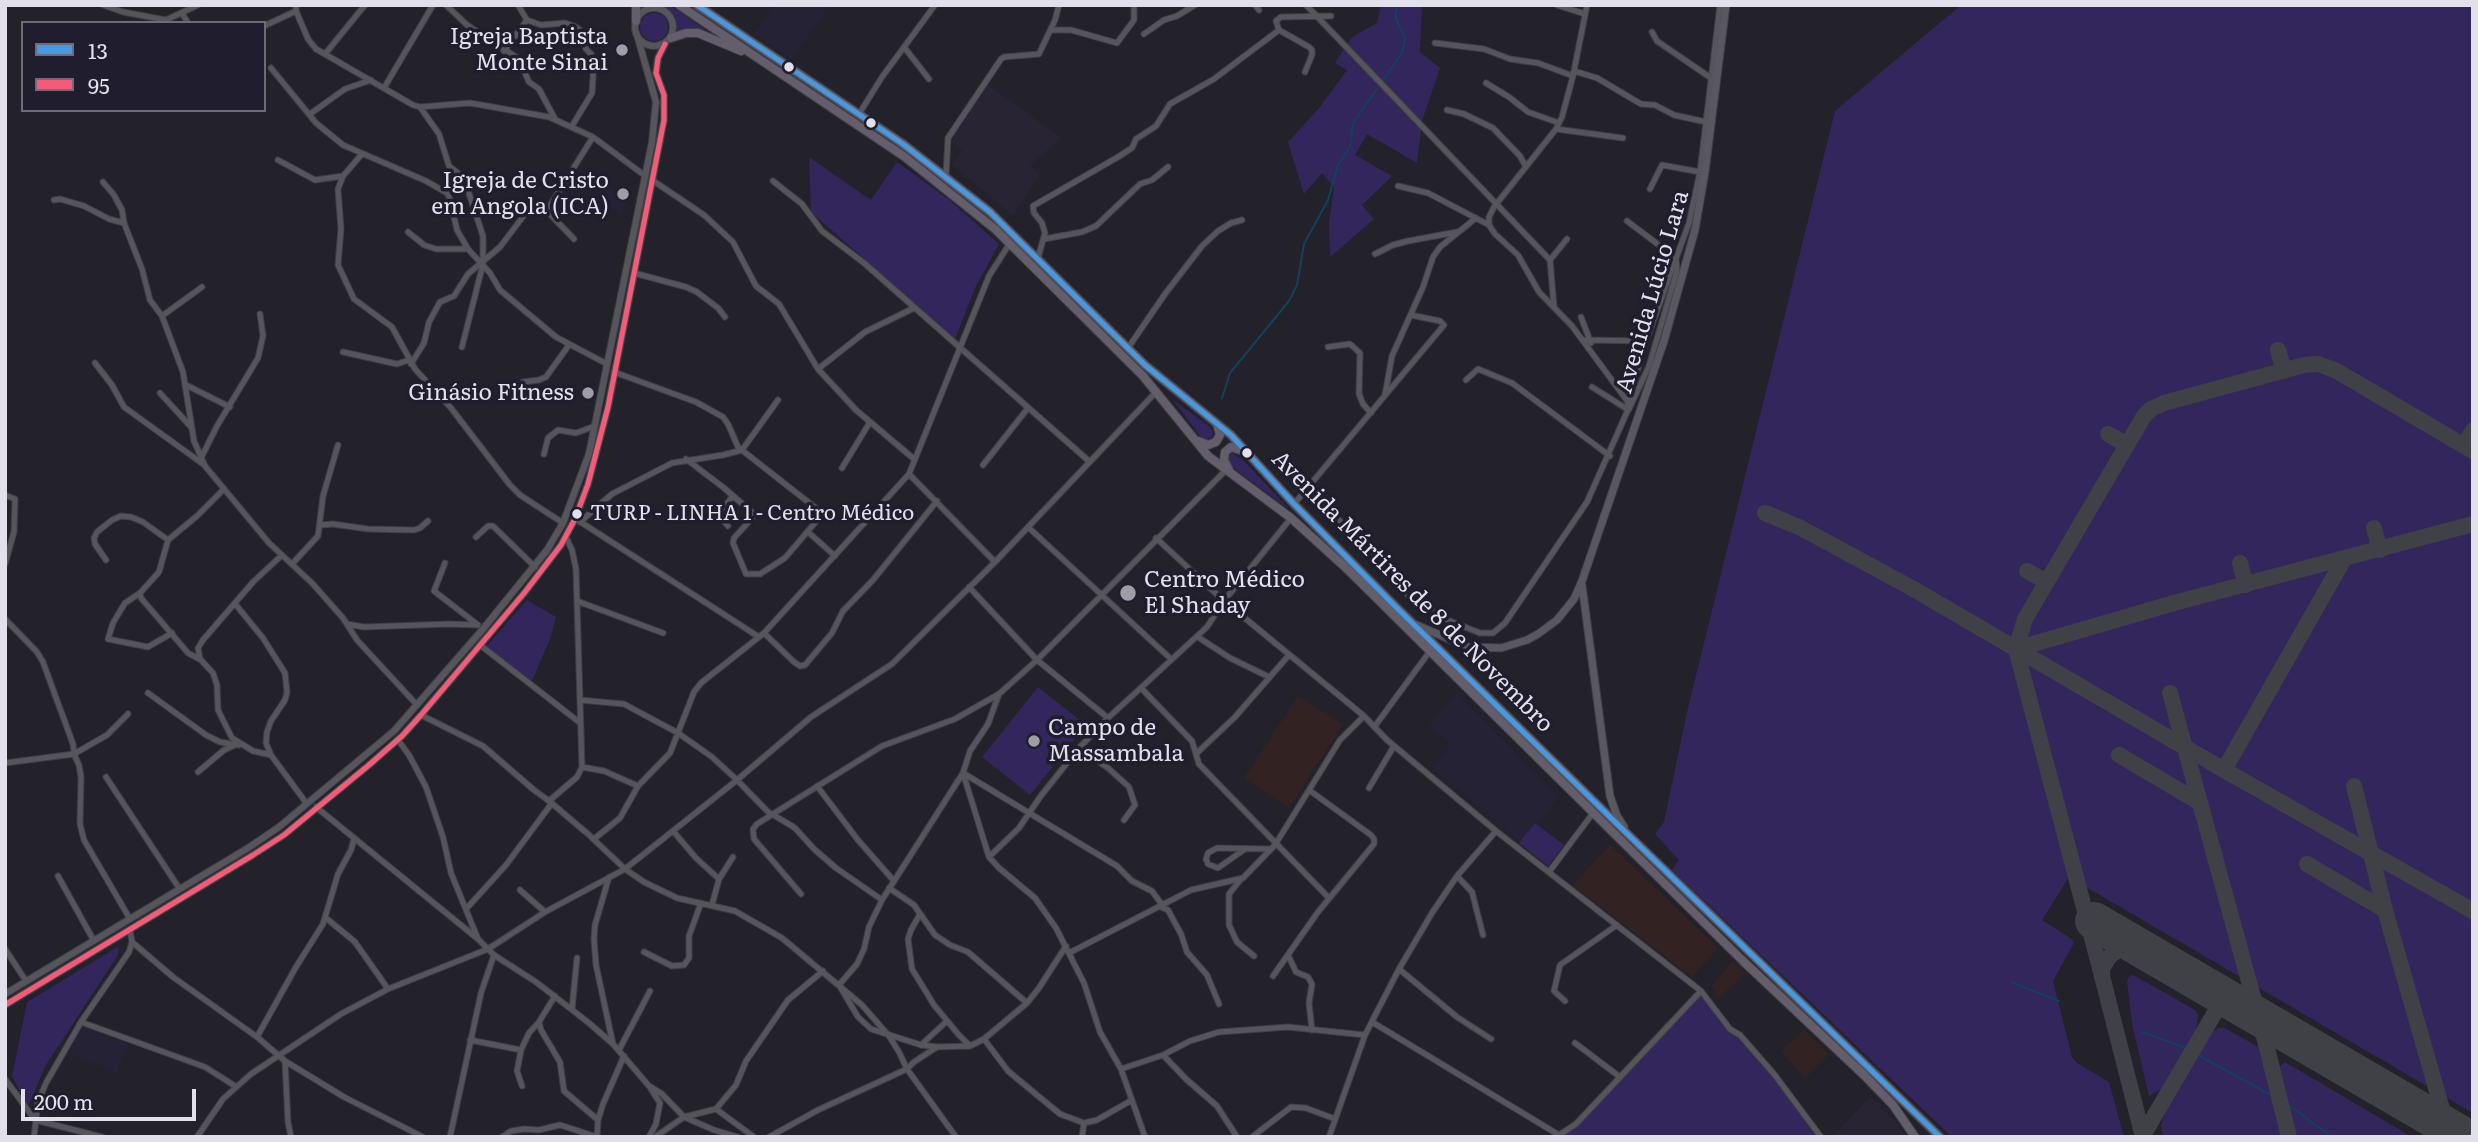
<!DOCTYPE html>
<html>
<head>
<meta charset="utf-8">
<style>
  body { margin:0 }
  #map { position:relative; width:2478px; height:1142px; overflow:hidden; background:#23222a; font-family:Literata,serif }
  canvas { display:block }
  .frame { position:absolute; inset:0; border:7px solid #e1e0eb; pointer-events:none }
  .legend { position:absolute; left:21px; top:21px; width:245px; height:91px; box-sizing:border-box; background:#201e2e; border:2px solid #6d6c7a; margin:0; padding:9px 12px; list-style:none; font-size:21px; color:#e1e0eb }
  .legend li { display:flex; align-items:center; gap:14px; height:35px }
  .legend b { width:35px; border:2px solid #6d6c7a }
  .scale { position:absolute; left:21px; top:1089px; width:175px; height:32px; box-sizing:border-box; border:4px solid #e1e0eb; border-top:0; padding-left:9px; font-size:21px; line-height:24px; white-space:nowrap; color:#e1e0eb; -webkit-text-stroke:5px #201e2e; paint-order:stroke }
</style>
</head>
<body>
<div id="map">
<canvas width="2478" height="1142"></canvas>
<div class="frame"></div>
<ul class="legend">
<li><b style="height:9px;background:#4699e1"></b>13</li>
<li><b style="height:9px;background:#f75a77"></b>95</li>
</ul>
<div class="scale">200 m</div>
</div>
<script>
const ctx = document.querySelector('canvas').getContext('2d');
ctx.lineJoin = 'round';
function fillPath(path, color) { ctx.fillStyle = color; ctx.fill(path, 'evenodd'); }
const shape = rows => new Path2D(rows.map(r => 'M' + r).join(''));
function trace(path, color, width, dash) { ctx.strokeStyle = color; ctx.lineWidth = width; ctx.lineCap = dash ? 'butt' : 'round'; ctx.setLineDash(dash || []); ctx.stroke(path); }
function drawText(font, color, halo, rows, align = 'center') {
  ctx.font = font + ' Literata,serif'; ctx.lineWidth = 7; ctx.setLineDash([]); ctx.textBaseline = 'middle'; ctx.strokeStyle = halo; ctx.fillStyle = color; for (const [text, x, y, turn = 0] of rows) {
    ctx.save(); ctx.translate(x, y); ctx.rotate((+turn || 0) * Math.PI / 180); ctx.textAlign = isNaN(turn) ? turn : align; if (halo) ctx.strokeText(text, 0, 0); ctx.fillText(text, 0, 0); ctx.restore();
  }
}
fillPath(shape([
  [1298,696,1343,724,1289,808,1244,778],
  [1610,845,1718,948,1692,977,1573,885],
  [1732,961,1745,973,1719,998,1714,995,1716,991,1712,986],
  [1804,1030,1829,1054,1805,1078,1781,1051]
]), '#322');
fillPath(shape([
  [988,85,1062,138,1030,165,1040,174,1013,216,953,165,962,151,951,141],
  [1870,1096,1892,1117,1907,1137,1833,1137]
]), '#292433');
fillPath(shape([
  [774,5,830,5,792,59,754,33],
  [604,177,615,188,612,194,626,202,622,211,623,215,604,203,606,196,595,187],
  [1456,692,1559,797,1537,824,1564,845,1548,866,1433,768,1451,743,1428,727],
  [82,1025,128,1045,117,1073,70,1054]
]), '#252235');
fillPath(shape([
  [663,5,669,5,710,33,691,28,678,31,673,14],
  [1381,5,1422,5,1420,52,1440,68,1422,121,1417,163,1367,134,1355,155,1392,176,1362,205,1374,219,1330,257,1329,223,1334,187,1322,173,1304,194,1288,142,1320,107,1347,70,1335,63,1352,37,1377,23],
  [1961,5,2473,5,2473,1113,2069,877,2042,920,2072,939,2074,943,2053,981,2072,1057,2077,1063,2109,1082,2124,1137,1952,1137,1672,870,1679,860,1655,834,1664,822,1687,712,1835,111],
  '640 27a14 14 0 1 1 28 0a14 14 0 1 1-28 0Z',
  [809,157,871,200,897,162,948,199,999,244,975,288,955,339,811,212],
  [1173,400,1209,426,1213,432,1212,437,1207,439,1201,437],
  [1232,453,1244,461,1290,510,1232,467,1228,459],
  [527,600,556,617,550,639,532,681,486,647],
  [1038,687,1086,725,1030,795,982,757],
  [1535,823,1564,845,1548,866,1519,843],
  [119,946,118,955,46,1065,28,1106,12,1076,27,1002],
  [2130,975,2135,976,2195,1010,2198,1015,2196,1032,2161,1089,2149,1096,2132,1024,2127,981],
  [1701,991,1730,1029,1740,1035,1821,1137,1555,1137,1576,1124],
  [2223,1027,2262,1049,2284,1137,2163,1137,2161,1126,2164,1114,2161,1113,2167,1102,2205,1040,2212,1031],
  [2285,1062,2412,1137,2293,1137,2278,1073,2279,1067]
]), '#33265d');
trace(shape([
  [1222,398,1230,373,1289,301,1297,285,1304,244,1328,200,1338,165,1350,147,1353,123,1402,53,1405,39,1395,16,1397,5],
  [2011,982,2059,1001],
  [2142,1032,2186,1048],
  [2196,1054,2273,1096],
  [2284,1102,2332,1137]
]), '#11415c', 2);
trace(shape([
  [2278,350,2284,371],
  [2108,434,2127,445],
  [2464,445,2473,430],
  [1765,513,1801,528,1910,587,2224,770,2473,911],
  [2374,528,2380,550],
  [2240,563,2246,585],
  [2027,571,2047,582],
  [2016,649,2174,603,2473,524],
  [2170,693,2266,1044,2289,1137],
  [2119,755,2199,802],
  [2224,770,2344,559],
  [2354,786,2385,910,2450,1137],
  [2307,864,2385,910],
  [2140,948,2120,948,2109,957,2102,969,2102,976,2143,1137],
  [2102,976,2016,649,2025,619,2144,416,2151,409,2164,403,2304,365,2318,364,2335,370,2473,451],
  [2142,1137,2224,997]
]), '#404047', 16);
trace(shape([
  [2094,921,2465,1137]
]), '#404047', 38);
const minor = shape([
  [103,5,123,12,166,20,198,5],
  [296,5,296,11,308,39,316,49,413,105,420,107,470,103,549,117,593,137,644,175],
  [446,5,467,25,519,59,529,82,539,89,555,119],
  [518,5,527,20,541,25,565,23,574,26,580,30,586,49,591,54,594,61,592,93,572,126],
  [1255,5,1259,10],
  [1306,5,1550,260,1554,307],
  [1557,5,1585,14],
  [182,13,188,23],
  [264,26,296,11],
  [1051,30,1071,30,1117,43,1134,20,1134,5],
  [1652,32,1657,41,1711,78],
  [1144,34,1164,20,1177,16,1195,5],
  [1435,43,1484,49,1510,59,1538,63,1573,76],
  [904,47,929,79],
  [504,51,527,20],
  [325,54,365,5],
  [271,68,316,123,343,145,426,181,447,193,450,199,457,230,468,249,490,273,500,290,556,337,607,364],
  [1574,71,1597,78,1641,104,1655,105,1674,115,1706,122],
  [1305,72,1312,55,1312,50,1309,47,1279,30,1276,21,1281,17,1331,16],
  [1486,83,1509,97,1528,112,1559,123],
  [384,88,433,5],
  [420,107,439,134,449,166,464,178,483,236,483,264,462,347],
  [1447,110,1464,114,1493,128,1520,156,1526,167],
  [310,114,345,89,371,80],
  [859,114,882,77,935,5],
  [1556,129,1623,138],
  [362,154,343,176,338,189,341,229,338,265,354,299,392,327,415,369,451,408,510,485,520,495,563,523],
  [278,160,315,180,343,176],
  [946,176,948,138,1001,59,1004,57,1039,54,1055,20,1059,5],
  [652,180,704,215,733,242,756,286,779,304,818,369,856,410,914,459],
  [773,181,802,204,822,231,864,263,1090,462],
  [103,182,114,195,122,210,124,223,142,269,150,300,162,316,183,372,194,441,205,466,269,543,312,583,343,618,357,640,417,705],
  [1398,186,1428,193,1489,225,1495,234,1518,255,1539,292,1572,326,1628,402],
  [1650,189,1662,165,1700,172],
  [54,200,60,199,84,206,109,219,124,223],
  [545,209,574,239],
  [1627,221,1676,258,1677,271,1649,366,1629,409],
  [1489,225,1489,217,1494,207,1556,129,1562,117,1573,76,1587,5],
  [408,232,424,245,436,249,468,249],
  [1044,239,1082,232,1096,226,1140,184,1152,180,1168,167],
  [1375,254,1393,245,1408,241,1457,232],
  [1038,258,1045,233,1042,223,1034,213,1033,206,1118,157,1132,148,1136,139,1156,126,1170,104,1214,79,1279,30],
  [1550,260,1567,239],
  [634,273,686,287,697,292,718,308,725,317],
  [162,316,202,287],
  [1581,317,1591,343],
  [1583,340,1646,341],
  [1328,347,1350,344,1360,353,1359,394,1363,404,1371,413],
  [1128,348,1165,294,1202,246,1218,231,1231,223,1242,220],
  [343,352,397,364,409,360],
  [95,363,112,385,124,407,203,464],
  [411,364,424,343,429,322,440,302,454,296,468,274,500,247,525,214,549,207,593,137],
  [818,369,865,332,914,308],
  [614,372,696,402,723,417,728,424,738,447,817,509,819,518,785,558,760,574,746,574,733,543,734,538,755,515,724,488,686,459],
  [1466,380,1478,369,1512,383,1610,456],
  [523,382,539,380,546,377,569,345],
  [186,385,230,407],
  [1592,387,1627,409],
  [160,393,191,427],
  [1385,395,1392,356,1423,287,1433,257,1440,247,1476,218],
  [544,454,548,438,558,430,576,433,595,426],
  [201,458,217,426,258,358,263,336,260,314],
  [983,465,1028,408],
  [842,468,870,422],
  [909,474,995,562],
  [1306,490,1326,506,1412,599,1445,619,1480,633,1493,633,1505,623,1587,502,1627,412,1628,402,1646,341,1689,223,1700,172,1720,5],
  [5,495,15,499,14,532,5,564],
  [1294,504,1444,325,1440,321,1411,315],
  [579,521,759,637],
  [580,522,612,494,672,463,723,455,742,450,778,400],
  [321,525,333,524,368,529,414,530,420,528,428,521],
  [728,526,718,515,733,496],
  [1028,527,1171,659],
  [808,532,835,556],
  [476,537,488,526,493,526,535,567],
  [1156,538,1224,601,1364,716,1387,740,1496,831,1701,991,1730,1029,1740,1035,1774,1074,1821,1137],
  [106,560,95,544,94,538,97,532,112,520,121,516,131,517,143,522,168,540],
  [445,563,434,591,478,625],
  [292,564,318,536,323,496,338,445],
  [969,587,1037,660,1108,718],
  [140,593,141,598,188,653,201,660,213,673,217,685,218,710,232,738,253,751,271,755],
  [577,601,663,633],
  [236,605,263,638,285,673,287,692,285,700,271,721,267,732,266,743,271,755,307,804],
  [5,619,37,652,43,662,73,744,74,754,79,765,81,777,80,824,84,840,130,919],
  [347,624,364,627,449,624,478,625],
  [172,633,148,647,108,639,113,623,125,603,140,593,159,572,168,540,197,516,224,489],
  [764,633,794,662,800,666,805,665,832,633,843,611,873,580,937,501],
  [1198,637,1230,658,1269,677],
  [480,645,579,722],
  [200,659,198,648,203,640,253,582,282,555],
  [1142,689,1192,741,1199,764,1329,898],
  [148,693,206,735,220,742,239,745],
  [999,694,988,724,970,751,963,773,882,900,869,927,864,949,857,964,839,985,858,1017,871,1029,921,1045,937,1047,970,1046,984,1039,1027,1003,1039,988,1066,946],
  [580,700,624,704,678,733,712,757,737,780,771,815],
  [421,715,483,746,534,790,549,801,588,834,625,869,644,882,677,898,735,911,782,938,862,1005,889,1036,899,1052,907,1069,956,1137],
  [1375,726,1430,651],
  [398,740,409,755,426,787,443,837,451,873,478,939],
  [1079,748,1108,768,1129,787,1135,805,1124,820],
  [1197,753,1235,717,1289,655],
  [5,763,74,754,107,735,128,714],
  [582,767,604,771,638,786],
  [198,772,224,750,235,745],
  [963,773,989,857,999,868,1035,898,1056,928,1084,983,1100,1032,1121,1069,1145,1137],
  [963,773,1117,866,1132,881,1152,891,1163,906],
  [106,777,179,888],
  [817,786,858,840,894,881],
  [1369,788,1394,746],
  [549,801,577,777,582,767,576,569,572,550,566,537],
  [316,807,478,939,494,955,536,982,589,1023,613,1044,649,1086,662,1094,684,1117,714,1130,738,1137],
  [772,814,795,828,814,849,836,868,882,900],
  [673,831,696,858,719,879],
  [594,839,620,818,638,786,670,753,694,692,701,683,764,633,909,474,989,276,1010,243],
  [1245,849,1218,868,1208,864,1206,859,1208,853,1217,848,1270,849],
  [989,857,1019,828,1040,797,1079,748,1108,718,1207,627,1224,601,1291,518],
  [1549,872,1593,813],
  [58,876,94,941],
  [1457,876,1472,892,1483,935],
  [609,877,595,925,594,939,596,965,613,1044],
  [1241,879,1229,894,1229,925,1237,942,1254,956],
  [889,888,914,905,935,935,950,945,968,952,1027,1003],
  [520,890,545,912],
  [801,894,754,839,753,829,757,824,882,746,955,719,999,694,1037,660,1225,471],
  [712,905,719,879,733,857],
  [1161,907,1168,910,1181,934,1187,952,1207,975,1219,1004],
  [467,908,506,865,552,803],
  [920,914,911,930,908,939,912,969,934,1005,958,1034,970,1046],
  [326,918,355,942,388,989],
  [132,942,173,977,257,1037,285,1061,344,1097,423,1137],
  [5,949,26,981],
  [644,952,672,966,684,965,689,958,689,936,701,903],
  [1069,953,1191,890,1243,878,1275,845,1340,740,1364,716],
  [1288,955,1296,972,1308,977,1312,984,1309,1003,1312,1030],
  [1399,969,1457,1017,1491,1039],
  [1273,976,1318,912,1374,844,1374,839,1371,835,1309,790],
  [555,996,539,1022,541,1030,560,1062,564,1091,598,1120],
  [1565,1001,1554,991,1560,965,1617,925],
  [572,1009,577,958],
  [81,1022,205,1067,235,1086],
  [1372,1022,1559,1135,1576,1124,1701,991],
  [257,1037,296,967,323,924,338,874,351,850,354,839],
  [984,1039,1008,1071,1060,1114,1084,1123,1097,1120,1132,1100],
  [470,1040,521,1050],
  [1575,1043,1620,1077],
  [921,1045,947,1021],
  [619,1050,650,991],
  [1163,1055,1186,1079,1217,1106,1237,1137],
  [285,1061,288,1122,291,1137],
  [1121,1069,1163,1055,1190,1041,1219,1032,1288,1027,1365,1035],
  [5,1079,35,1120,102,1137],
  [522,1086,517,1071,521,1050,529,1033,539,1022],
  [716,1109,754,1137],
  [34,1137,38,1102,46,1083,81,1022,129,952,132,942,130,930],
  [197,1137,223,1099,251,1074,341,1014,388,989,488,949,545,912,625,869,737,780,811,717,892,664,995,562,1156,392],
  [450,1137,481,993,494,955],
  [502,1137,511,1131,524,1129,539,1130,560,1125,597,1137],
  [597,1137,598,1120,603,1104,624,1056],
  [649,1137,656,1124,660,1103,651,1089],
  [655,1137,684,1117,716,1109,736,1085,746,1061,788,1000,823,971],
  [769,1137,818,1110,907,1069,914,1062,937,1047],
  [1082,1137,1084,1123],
  [1252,1137,1291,1107,1306,1108,1335,1119],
  [1329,1137,1365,1035,1399,969,1432,913,1457,876,1496,831]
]);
const tertiary = shape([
  '635 27a19 19 0 1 1 38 0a19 19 0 1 1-38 0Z',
  [5,994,248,848,279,827,394,731,483,629,547,550,563,523,589,454,652,142,656,102,637,35],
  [5,1005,253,855,284,835,369,765,402,736,421,715,525,592,561,545,575,519,588,484,608,407,664,120,664,95,656,73,658,58,665,44]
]);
const secondary = shape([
  [1582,585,1610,796,1617,816,1624,827],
  [1414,624,1468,647,1501,648,1527,640,1538,634,1557,620,1574,599,1582,581,1664,341,1695,230,1705,172,1726,5]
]);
const primary = shape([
  [679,5,905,157,995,229,1143,376,1208,456,1291,518,1345,567,1743,961,1864,1075,1893,1105,1915,1137],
  [697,5,903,144,990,212,1145,365,1231,435,1294,504,1396,607,1610,817,1940,1137],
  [636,21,636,5],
  [671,38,686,33,698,33,741,51],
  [1198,441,1208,445,1216,442,1220,435,1217,424],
  [1230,472,1224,460,1225,452,1231,447,1243,451]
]);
trace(minor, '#3f3e45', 7);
trace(tertiary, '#3f3e45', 8);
trace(secondary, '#3f3e45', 9);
trace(primary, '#3f3e45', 10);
trace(minor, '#56555c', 5);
trace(tertiary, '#56555c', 6);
trace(secondary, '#595760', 7);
trace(primary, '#645e6c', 8);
trace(shape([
  [697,5,903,144,990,212,1145,365,1231,435,1294,504,1396,607,1610,817,1940,1137]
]), '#4699e1', 5);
trace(shape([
  [5,1005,253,855,284,835,369,765,402,736,421,715,525,592,561,545,575,519,588,484,608,407,664,120,664,95,656,73,658,58,665,44]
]), '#f75a77', 5);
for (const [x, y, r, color] of [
  [622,50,7,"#9e9ea7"],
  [789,67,6,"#e1e0eb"],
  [871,123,6,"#e1e0eb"],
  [623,194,7,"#9e9ea7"],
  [588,393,7,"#9e9ea7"],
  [1247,453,6,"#e1e0eb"],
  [577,514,6,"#e1e0eb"],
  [1128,593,9,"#9e9ea7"],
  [1034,741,7,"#9e9ea7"]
]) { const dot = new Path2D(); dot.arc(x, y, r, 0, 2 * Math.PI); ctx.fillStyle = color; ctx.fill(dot); trace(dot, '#201e2e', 2.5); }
drawText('21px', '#e1e0eb', '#201e2e', [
  ["TURP - LINHA 1 - Centro Médico",590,514]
], 'left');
drawText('23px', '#e1e0eb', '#201e2e', [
  ["Igreja Baptista",608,37],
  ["Monte Sinai",608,63],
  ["Igreja de Cristo",609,181],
  ["em Angola (ICA)",609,207],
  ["Ginásio Fitness",574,393],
  ["Centro Médico",1144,580,"left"],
  ["El Shaday",1144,606,"left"],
  ["Campo de",1048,728,"left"],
  ["Massambala",1048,754,"left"]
], 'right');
drawText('23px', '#e1e0eb', '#201e2e', [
  ["Avenida Lúcio Lara",1653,292,-74],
  ["Avenida Mártires de 8 de Novembro",1412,592,45]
]);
</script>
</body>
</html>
